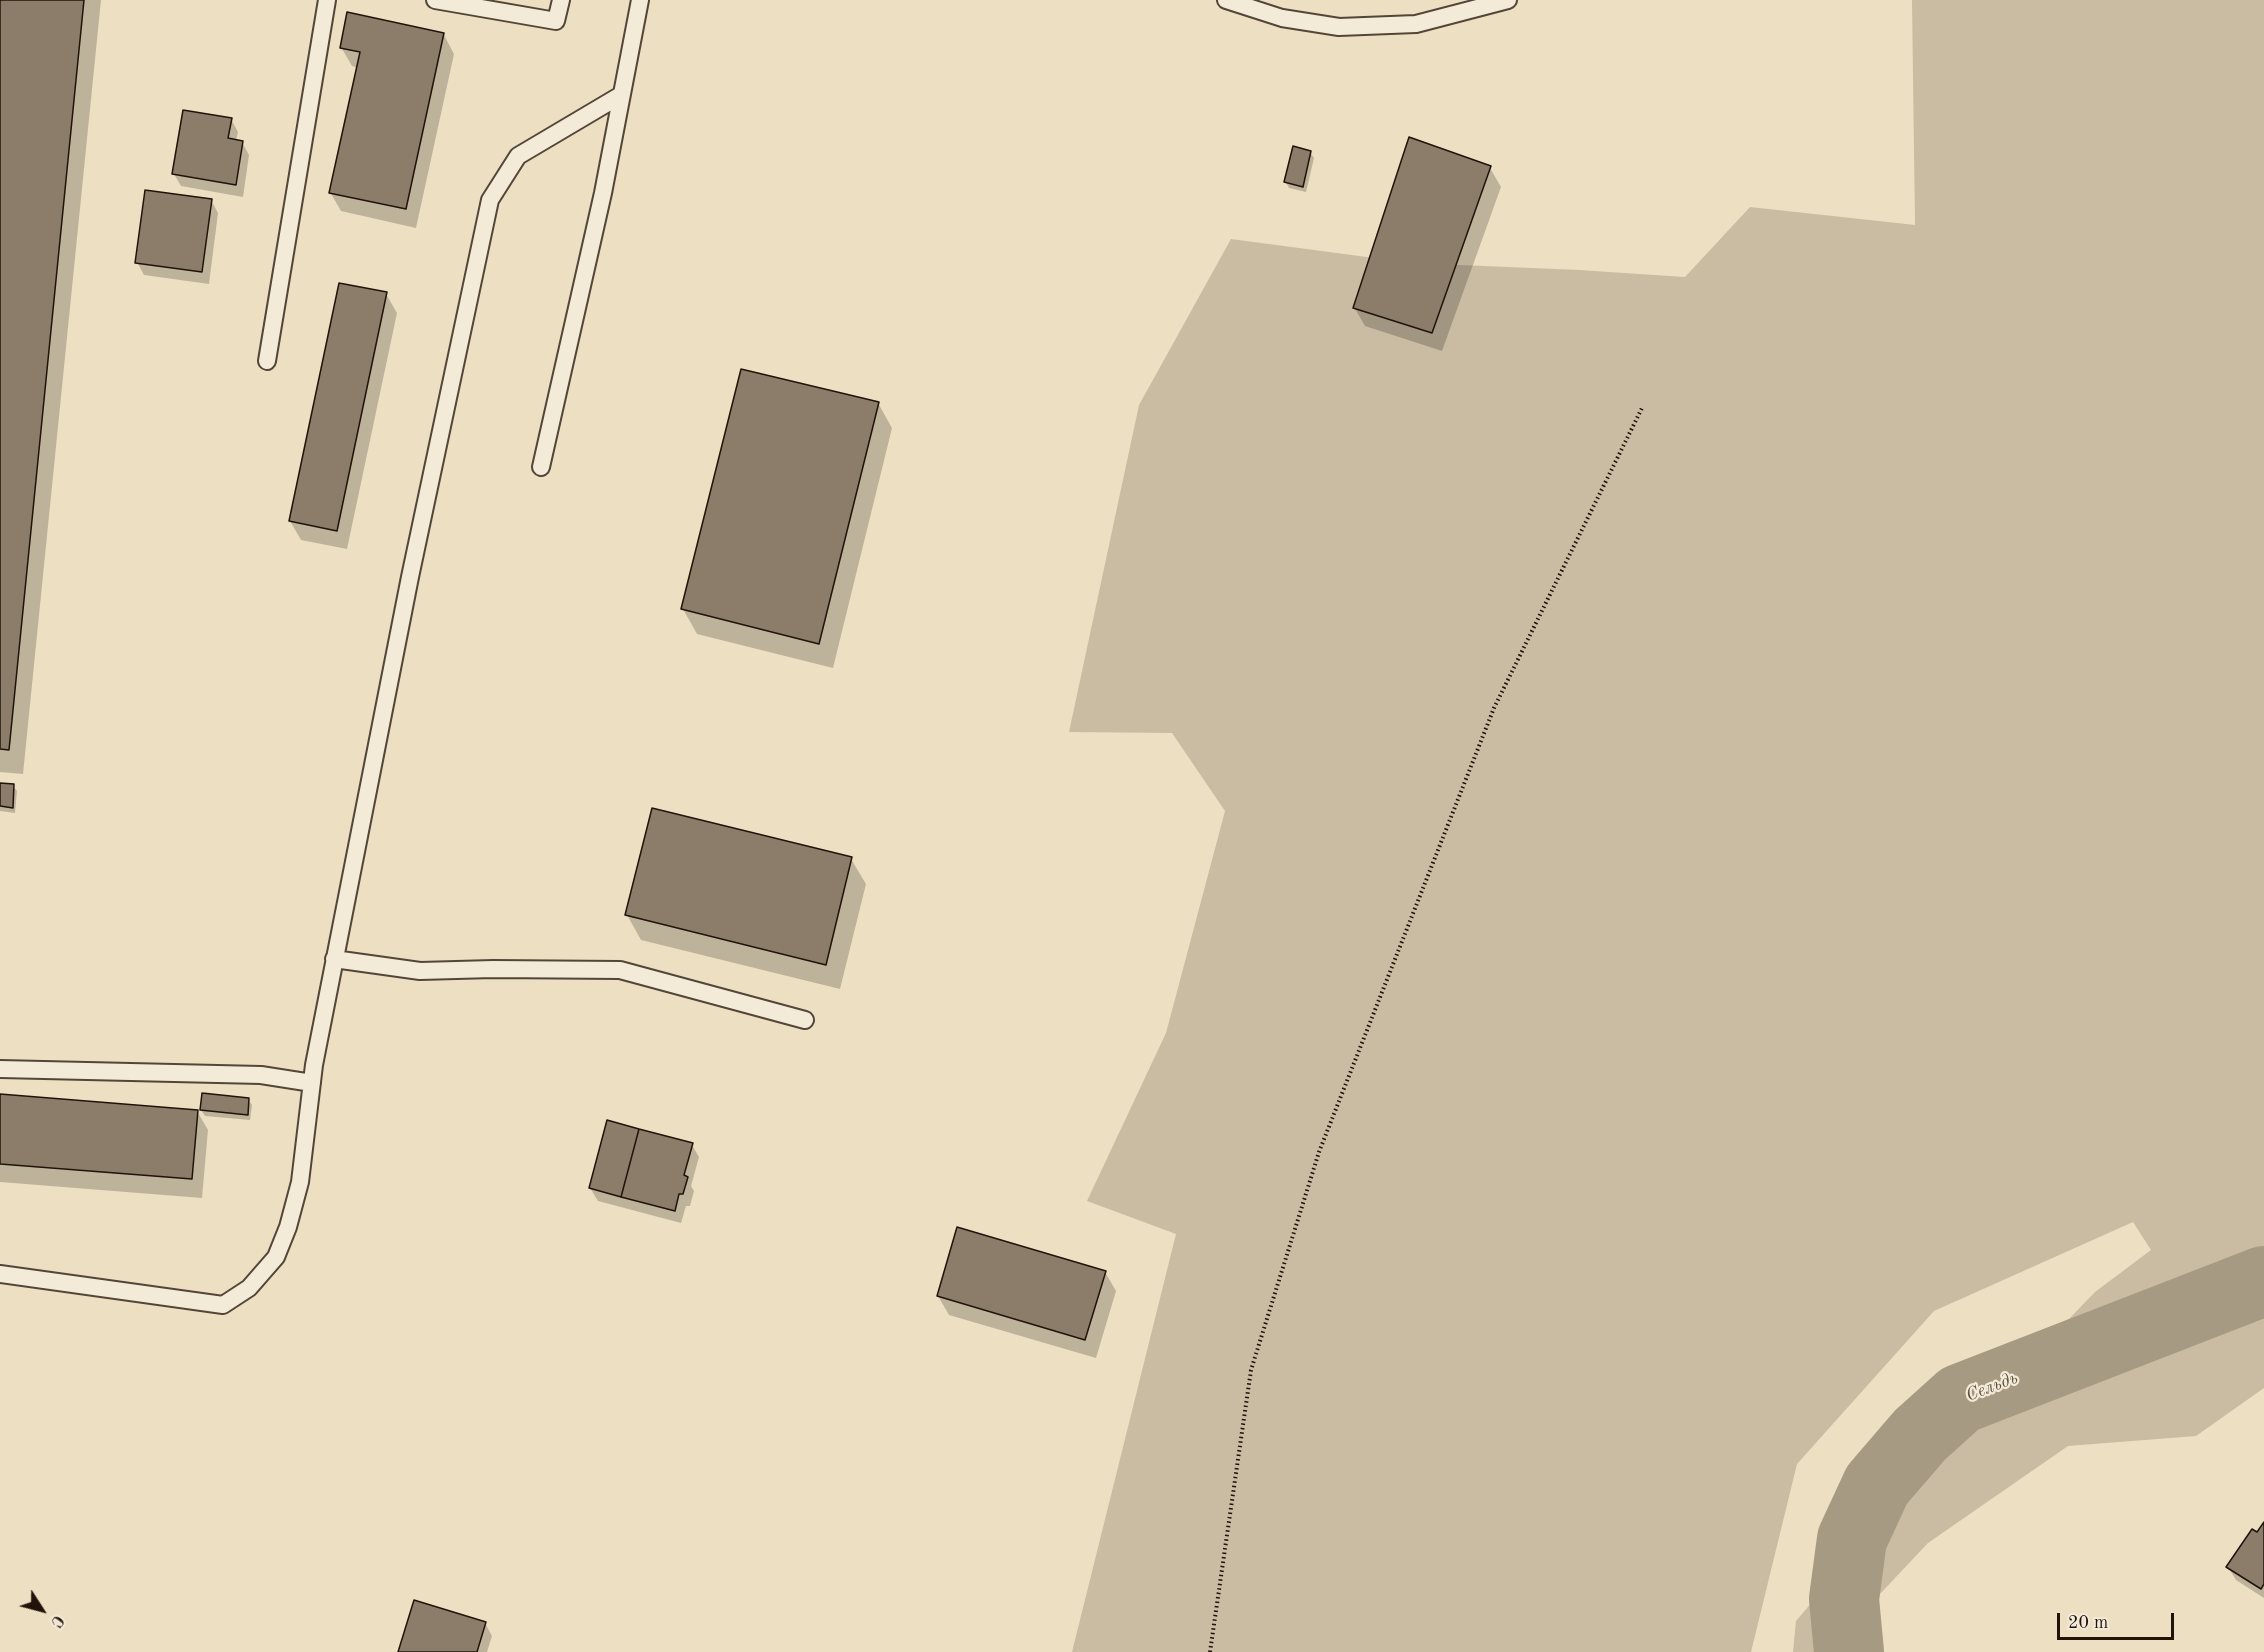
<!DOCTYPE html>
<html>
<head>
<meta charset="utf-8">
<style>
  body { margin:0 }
  #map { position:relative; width:2264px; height:1652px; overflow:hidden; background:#eddfc1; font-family:"Old Standard TT",serif }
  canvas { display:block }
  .north { position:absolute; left:12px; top:1580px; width:60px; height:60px; -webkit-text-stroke:4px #f3ead7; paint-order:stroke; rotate:126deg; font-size:16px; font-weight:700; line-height:24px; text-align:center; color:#20130a }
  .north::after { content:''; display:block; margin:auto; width:21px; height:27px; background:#20130a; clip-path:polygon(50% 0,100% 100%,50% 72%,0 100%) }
  .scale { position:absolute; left:2057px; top:1613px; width:117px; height:27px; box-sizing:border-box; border:3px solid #20130a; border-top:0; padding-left:8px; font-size:18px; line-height:21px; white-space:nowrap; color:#20130a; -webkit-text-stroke:4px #f3ead7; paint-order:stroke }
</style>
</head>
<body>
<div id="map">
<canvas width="2264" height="1652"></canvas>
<div class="north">С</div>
<div class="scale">20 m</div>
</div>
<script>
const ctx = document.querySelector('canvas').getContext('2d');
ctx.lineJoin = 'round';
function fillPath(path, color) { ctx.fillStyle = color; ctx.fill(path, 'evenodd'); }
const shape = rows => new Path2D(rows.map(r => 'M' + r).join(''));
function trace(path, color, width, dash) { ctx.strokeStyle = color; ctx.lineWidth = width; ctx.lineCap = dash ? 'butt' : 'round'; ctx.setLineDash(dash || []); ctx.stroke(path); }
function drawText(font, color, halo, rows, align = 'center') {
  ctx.font = font + ' "Old Standard TT",serif'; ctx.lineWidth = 4.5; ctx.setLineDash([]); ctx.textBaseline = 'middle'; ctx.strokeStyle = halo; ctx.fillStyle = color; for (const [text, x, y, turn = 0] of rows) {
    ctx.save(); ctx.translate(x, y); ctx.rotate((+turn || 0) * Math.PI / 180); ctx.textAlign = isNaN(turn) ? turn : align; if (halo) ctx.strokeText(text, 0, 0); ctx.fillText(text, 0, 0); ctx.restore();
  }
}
fillPath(shape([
  [1912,0,2264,0,2264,1388,2196,1436,2068,1446,1928,1543,1879,1595,1876,1652,1793,1652,1796,1621,1931,1462,2095,1292,2151,1250,2133,1222,1934,1311,1797,1464,1751,1652,1072,1652,1176,1234,1087,1201,1166,1033,1225,811,1172,733,1069,732,1139,405,1231,239,1412,263,1579,270,1685,277,1750,207,1915,225]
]), '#cabca2');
fillPath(shape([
  [0,0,101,0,23,774,0,772],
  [444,35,454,54,416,228,341,211,330,192,358,68,352,66,341,47],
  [231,119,238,132,236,141,242,142,249,155,243,197,181,186,174,174],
  [1310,152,1314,158,1306,192,1289,188,1286,182],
  [1490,168,1501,187,1442,351,1365,326,1354,307],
  [211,200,218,213,209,284,144,275,137,262],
  [386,294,397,313,347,549,301,540,290,521],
  [878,403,892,428,833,668,697,634,683,609],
  [0,785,13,786,17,791,15,813,0,811],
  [851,859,866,884,840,989,641,940,627,915],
  [0,1096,197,1111,208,1130,202,1198,0,1182],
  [248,1099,252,1105,250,1120,205,1116,201,1110],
  [692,1145,699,1157,691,1186,694,1191,690,1206,686,1206,681,1223,598,1201,590,1188],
  [1105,1272,1116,1291,1096,1358,949,1315,938,1296],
  [2264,1525,2264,1598,2236,1580,2228,1567],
  [485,1623,492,1636,487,1652,400,1652]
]), '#0003');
trace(shape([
  [1849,1652,1844,1599,1852,1539,1877,1485,1920,1435,1960,1399,2264,1281]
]), '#a79a83', 70);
const building = shape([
  [0,0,84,0,9,750,0,749,0,0],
  [347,12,444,33,406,209,329,193,360,52,340,48,347,12],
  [183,110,232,118,228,138,243,141,236,185,172,174,183,110],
  [1409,137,1491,166,1432,333,1353,308,1409,137],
  [1293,146,1311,151,1303,187,1284,182,1293,146],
  [145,190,212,199,202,272,135,263,145,190],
  [339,283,387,292,337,531,289,521,339,283],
  [741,369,879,402,819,644,681,609,741,369],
  [0,783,14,784,13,808,0,806,0,783],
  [652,808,852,857,826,965,625,915,652,808],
  [202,1093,249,1098,248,1115,200,1110,202,1093],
  [0,1094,198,1110,192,1179,0,1164,0,1094],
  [607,1120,639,1129,621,1197,589,1188,607,1120],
  [639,1129,693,1143,684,1175,688,1177,683,1194,679,1194,675,1211,621,1197,639,1129],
  [957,1227,1106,1271,1085,1340,937,1296,957,1227],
  [2264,1522,2264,1584,2261,1589,2226,1567,2252,1529,2257,1532,2264,1522],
  [414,1600,486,1622,477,1652,398,1652,414,1600]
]);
fillPath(building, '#8b7d69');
trace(building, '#20130a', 1.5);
const service = shape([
  [435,0,556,21,561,0],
  [1226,0,1282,18,1339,27,1416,24,1508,0],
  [267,361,327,0],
  [541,467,603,193,640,0],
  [334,959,420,971,493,969,620,970,805,1020],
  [0,1069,261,1075,312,1083],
  [0,1274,223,1305,249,1288,276,1257,288,1227,300,1182,314,1065,410,577,490,200,518,156,621,95]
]);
trace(service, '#534638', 20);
trace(shape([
  [1210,1652,1251,1370,1319,1152,1494,708,1643,406]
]), '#20130a', 4, [1.5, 3]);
trace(service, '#f3ead7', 16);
drawText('italic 18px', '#5d5040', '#f3ead7', [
  ["Сельдь",1992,1387,-21]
]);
</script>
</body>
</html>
